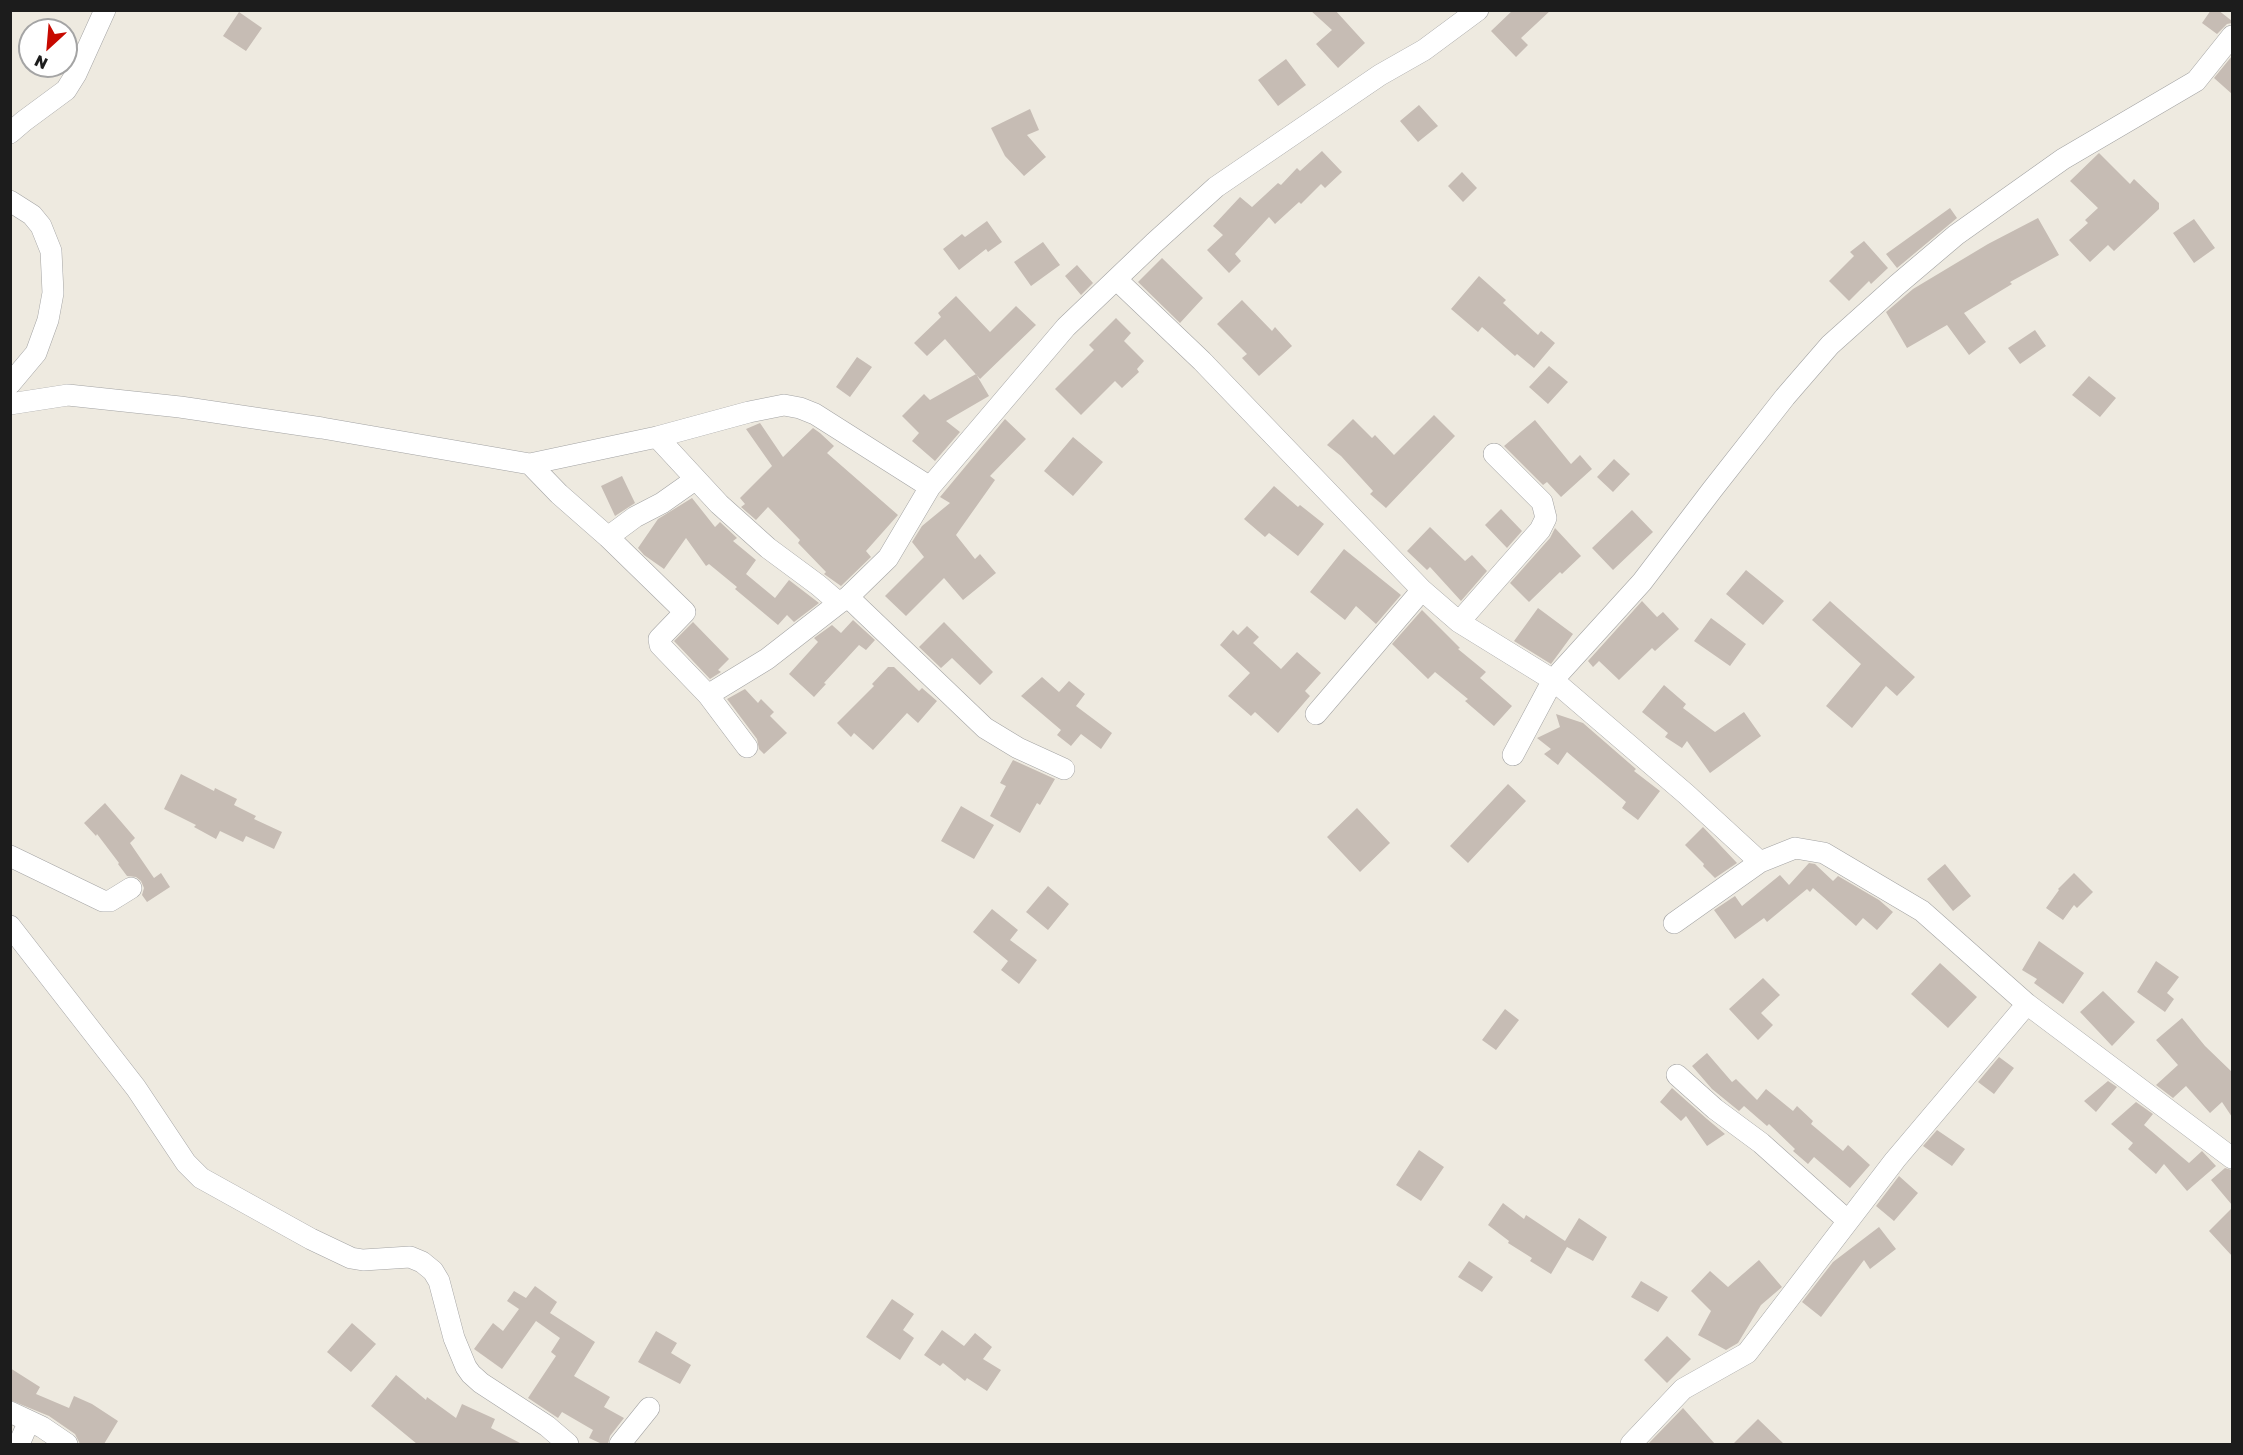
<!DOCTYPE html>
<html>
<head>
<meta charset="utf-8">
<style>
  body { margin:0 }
  #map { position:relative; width:2243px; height:1455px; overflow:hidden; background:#eeeae0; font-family:"Golos Text",sans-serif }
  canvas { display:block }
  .frame { position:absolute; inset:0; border:12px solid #1c1c1c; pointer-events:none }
  .north { position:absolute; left:18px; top:18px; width:60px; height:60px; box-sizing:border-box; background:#fff; border:2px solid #a4a4a4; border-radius:50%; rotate:206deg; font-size:16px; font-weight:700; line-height:24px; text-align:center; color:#1c1c1c }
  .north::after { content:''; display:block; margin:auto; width:21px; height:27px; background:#c70900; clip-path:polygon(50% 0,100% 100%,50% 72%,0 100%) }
</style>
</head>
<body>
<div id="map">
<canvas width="2243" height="1455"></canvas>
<div class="frame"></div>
<div class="north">N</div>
</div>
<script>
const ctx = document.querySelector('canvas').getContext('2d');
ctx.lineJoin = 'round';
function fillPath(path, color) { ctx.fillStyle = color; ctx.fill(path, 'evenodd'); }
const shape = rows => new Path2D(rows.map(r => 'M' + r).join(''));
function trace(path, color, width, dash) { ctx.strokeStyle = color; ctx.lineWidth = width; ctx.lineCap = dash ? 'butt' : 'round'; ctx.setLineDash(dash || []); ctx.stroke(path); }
fillPath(shape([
  [1310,10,1335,10,1365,43,1338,68,1316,44,1332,30],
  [1513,10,1551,10,1521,38,1528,45,1516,57,1491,31],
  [2211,10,2218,10,2232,21,2232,23,2227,24,2217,34,2202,23],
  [239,12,262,28,246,51,223,36],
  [2232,56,2232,94,2214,78],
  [1286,59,1306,85,1278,106,1258,80],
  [1419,105,1438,126,1418,142,1400,121],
  [1030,109,1039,130,1027,135,1046,157,1024,176,1005,156,991,128],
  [1322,151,1342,172,1325,188,1321,184,1301,204,1299,202,1275,224,1269,217,1235,254,1241,261,1229,273,1207,250,1223,235,1213,226,1240,197,1252,207,1278,183,1281,185,1297,168,1300,171],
  [2099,153,2130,184,2134,179,2159,203,2159,209,2114,251,2108,245,2090,262,2069,240,2088,223,2085,220,2098,208,2070,181],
  [1462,172,1477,188,1463,202,1448,186],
  [1950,208,1957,218,1897,268,1886,254],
  [2038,218,2059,255,2010,282,2012,284,1964,313,1986,342,1969,355,1947,325,1907,348,1886,312,1913,289,1988,244],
  [2194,219,2215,248,2194,263,2173,233],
  [987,221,1002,242,988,252,986,249,959,270,943,249,962,234,965,237],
  [1864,241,1888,268,1871,284,1869,281,1849,301,1829,281,1854,256,1850,252],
  [1043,242,1060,265,1031,286,1014,262],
  [1162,258,1203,298,1180,323,1138,282],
  [1077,265,1093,283,1081,295,1065,276],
  [1479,276,1506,300,1503,303,1538,335,1541,331,1555,343,1534,368,1517,354,1515,356,1482,327,1478,332,1451,309],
  [956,296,990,332,1016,306,1036,325,980,379,945,339,927,356,914,343,941,317,938,313],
  [1242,300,1272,331,1275,327,1292,346,1259,376,1242,358,1247,354,1217,324],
  [1116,318,1131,333,1124,341,1144,361,1137,369,1139,372,1122,388,1115,381,1081,415,1055,389,1094,350,1089,345],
  [2035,330,2046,346,2020,364,2008,348],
  [857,357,872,367,850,397,836,387],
  [1549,366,1568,382,1548,404,1529,387],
  [976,374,989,396,946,421,960,432,935,461,912,441,919,433,902,416,924,394,930,400],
  [2089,376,2116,398,2100,417,2072,395],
  [1434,415,1455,436,1386,508,1370,494,1373,491,1341,456,1327,445,1353,419,1372,438,1375,435,1394,455],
  [1005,419,1026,439,990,476,995,480,956,535,975,559,980,554,996,573,963,600,944,578,906,616,885,596,924,557,912,542,922,526,950,503,940,497],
  [1535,420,1571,464,1580,455,1592,469,1561,497,1547,482,1543,485,1504,446],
  [760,423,783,457,813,428,820,433,834,446,827,453,898,515,866,551,871,557,841,586,824,574,826,572,798,543,800,540,768,507,756,520,741,507,745,504,740,498,772,466,746,429],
  [1073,437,1103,462,1073,496,1044,471],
  [1614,459,1630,474,1613,492,1597,477],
  [622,476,635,503,615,516,601,486],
  [1274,486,1298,507,1300,505,1324,524,1298,556,1269,533,1265,537,1244,519],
  [692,498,715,527,720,522,737,538,733,541,756,560,746,574,775,598,789,580,819,603,794,622,787,615,778,625,735,589,737,587,709,564,706,566,686,538,664,569,644,555,638,548,658,519],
  [1501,509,1522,531,1507,548,1485,525],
  [1632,510,1653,532,1613,570,1592,548],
  [1430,527,1465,561,1472,555,1487,571,1461,601,1430,567,1427,570,1407,551],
  [1555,528,1581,556,1562,574,1560,572,1529,602,1510,583,1550,538],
  [1344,549,1401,595,1376,624,1356,606,1345,620,1310,592],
  [1746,570,1784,601,1763,625,1726,594],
  [1642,601,1657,617,1663,612,1679,629,1655,651,1652,648,1619,680,1599,661,1593,667,1588,661],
  [1830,601,1915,677,1897,696,1886,686,1852,728,1826,706,1861,664,1812,620],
  [1538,608,1573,634,1551,664,1514,641],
  [1422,610,1460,648,1458,649,1486,672,1480,678,1512,706,1494,726,1465,701,1468,699,1435,672,1428,679,1392,644],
  [1711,618,1746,644,1730,666,1694,641],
  [853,620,875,640,866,650,859,645,824,683,826,684,814,697,789,674,818,642,814,638,832,625,841,633],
  [693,622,729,659,718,670,721,672,710,679,674,641],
  [944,622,993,672,980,685,952,658,941,668,919,647],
  [1247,626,1259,637,1253,643,1281,669,1297,652,1321,673,1305,691,1310,696,1278,733,1255,712,1251,716,1228,696,1250,673,1220,645,1233,630,1238,635],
  [888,667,894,667,919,691,922,688,937,701,918,723,907,713,873,750,854,733,851,737,837,723,874,686,872,684],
  [1042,677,1059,692,1069,681,1085,694,1076,706,1112,733,1101,749,1081,734,1071,746,1057,735,1061,730,1021,696],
  [1664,685,1686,704,1683,708,1715,732,1744,712,1761,736,1710,773,1687,741,1682,748,1665,737,1668,733,1642,712],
  [745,689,758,703,761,699,774,712,770,716,787,733,764,754,759,749,757,739,727,699],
  [1556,714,1583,723,1636,769,1634,771,1660,791,1638,820,1622,808,1626,802,1567,752,1558,765,1544,754,1551,749,1537,738,1560,727],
  [1013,760,1055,779,1040,805,1037,803,1020,833,990,816,1006,786,1000,783],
  [181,774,214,791,215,788,237,799,234,805,256,816,254,819,282,832,274,849,246,836,243,842,220,831,216,839,194,827,196,825,164,809],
  [1508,784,1526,801,1468,863,1450,846],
  [105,803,135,838,130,843,154,878,161,873,170,887,147,902,142,895,144,888,141,881,136,877,127,876,118,864,119,863,97,834,96,836,84,823],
  [961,806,994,825,974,859,941,841],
  [1357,808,1390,843,1360,872,1327,837],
  [1703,827,1737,863,1715,878,1703,866,1704,864,1685,845],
  [1809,863,1815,864,1833,881,1838,876,1879,900,1893,912,1877,930,1863,918,1856,926,1813,888,1810,892,1807,889,1767,922,1764,918,1735,939,1714,910,1735,896,1742,906,1780,875,1789,885],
  [1945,864,1971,896,1953,911,1927,879],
  [2074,873,2093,892,2077,908,2074,905,2063,920,2046,908,2059,890,2058,889],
  [1048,886,1069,904,1048,930,1026,912],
  [992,909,1018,930,1010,940,1037,960,1019,984,1001,970,1008,961,973,932],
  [2039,941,2084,973,2063,1004,2034,983,2037,979,2022,970],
  [2156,961,2179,977,2167,993,2174,999,2165,1012,2137,992],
  [1940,963,1977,997,1948,1028,1911,994],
  [1763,978,1780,995,1761,1013,1773,1025,1758,1040,1729,1009],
  [2103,991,2135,1022,2112,1046,2080,1012],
  [1505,1009,1519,1020,1496,1050,1482,1040],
  [2182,1018,2205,1046,2232,1072,2232,1117,2222,1102,2210,1113,2186,1086,2173,1098,2156,1085,2178,1065,2156,1040],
  [1707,1053,1732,1082,1736,1079,1757,1100,1766,1089,1793,1111,1797,1106,1813,1121,1811,1124,1843,1151,1848,1145,1870,1165,1850,1188,1814,1157,1808,1164,1793,1151,1795,1149,1769,1124,1767,1126,1744,1106,1739,1111,1712,1089,1692,1066],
  [1999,1057,2014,1068,1994,1094,1978,1082],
  [2108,1081,2117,1087,2096,1112,2084,1101],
  [1672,1088,1707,1119,1725,1134,1707,1146,1686,1116,1681,1121,1660,1102],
  [2136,1102,2153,1114,2144,1125,2189,1163,2202,1151,2216,1166,2187,1191,2164,1164,2156,1174,2128,1149,2133,1143,2111,1124],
  [1937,1130,1965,1149,1952,1166,1923,1146],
  [1419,1150,1444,1167,1421,1201,1396,1185],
  [2225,1168,2232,1170,2232,1205,2211,1180],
  [1899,1176,1918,1193,1894,1221,1876,1206],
  [1503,1203,1524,1219,1526,1215,1565,1241,1579,1218,1607,1237,1593,1261,1567,1247,1551,1274,1530,1261,1532,1258,1508,1243,1509,1241,1488,1225],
  [2232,1208,2232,1256,2209,1231],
  [1879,1227,1896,1249,1870,1269,1864,1260,1821,1317,1802,1302,1833,1262],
  [1759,1260,1782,1287,1761,1305,1738,1343,1726,1350,1698,1335,1711,1311,1691,1291,1710,1271,1728,1287],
  [1469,1261,1493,1277,1482,1292,1458,1277],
  [1641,1281,1668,1297,1658,1312,1631,1297],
  [535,1286,557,1302,550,1313,595,1342,574,1376,610,1397,604,1407,624,1418,610,1436,608,1444,602,1444,589,1438,593,1430,562,1412,558,1418,528,1398,556,1356,551,1352,560,1338,536,1321,502,1369,474,1349,493,1323,503,1331,519,1309,507,1301,514,1291,526,1298],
  [892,1299,914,1314,903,1330,914,1338,900,1360,866,1337],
  [352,1323,376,1344,351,1372,327,1352],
  [942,1330,964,1346,975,1333,992,1347,983,1359,1001,1370,987,1391,967,1378,965,1381,943,1363,940,1366,924,1355],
  [656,1331,677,1343,671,1353,691,1365,680,1384,638,1362],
  [1667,1336,1691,1359,1667,1383,1644,1360],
  [10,1368,40,1387,36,1394,69,1408,74,1396,92,1404,118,1421,104,1444,80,1444,75,1434,49,1416,10,1400],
  [396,1375,426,1400,427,1397,456,1418,462,1404,495,1419,491,1428,522,1444,417,1444,371,1406],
  [1683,1408,1715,1444,1648,1444],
  [1758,1419,1784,1444,1733,1444]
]), '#c6bcb4');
const minor = shape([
  [10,133,24,121,66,90,76,74,105,10],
  [10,201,32,215,41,226,51,251,53,293,48,320,36,353,10,384],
  [1117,280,1202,361,1422,590,1459,622,1553,680,1686,794,1760,862,1674,923],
  [10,404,68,395,180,407,322,428,530,464,657,437,749,412,784,405,800,408,815,414,930,487],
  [657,437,719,504,768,548,818,585,839,603,848,597,985,728,1018,748,1064,769],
  [530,464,559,494,608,537,685,612,659,639,660,645,708,695,747,747],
  [608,537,635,517,662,503,696,479],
  [848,597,888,558,930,487,1066,327,1154,243,1216,187,1380,75,1424,50,1478,10],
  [1459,622,1540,530,1546,518,1542,502,1494,454],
  [708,695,767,659,839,603],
  [1316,714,1422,590],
  [1513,755,1553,680,1642,582,1712,490,1785,397,1830,345,1897,285,1956,235,2063,159,2196,81,2232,36],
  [10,856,103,901,110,901,131,888],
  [1760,862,1795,848,1824,853,1922,911,2027,1004,2232,1158],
  [10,926,136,1088,186,1163,201,1178,311,1239,351,1258,363,1260,410,1257,422,1262,433,1271,439,1281,454,1338,466,1367,471,1374,481,1383,547,1426,568,1444],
  [1677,1075,1715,1109,1761,1143,1848,1221],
  [10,1412,42,1427,67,1444],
  [19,1444,29,1421],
  [620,1444,649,1408],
  [1631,1444,1683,1389,1747,1353,1895,1160,2027,1004]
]);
trace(minor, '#a3a3a3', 22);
trace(minor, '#fff', 21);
</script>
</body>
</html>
